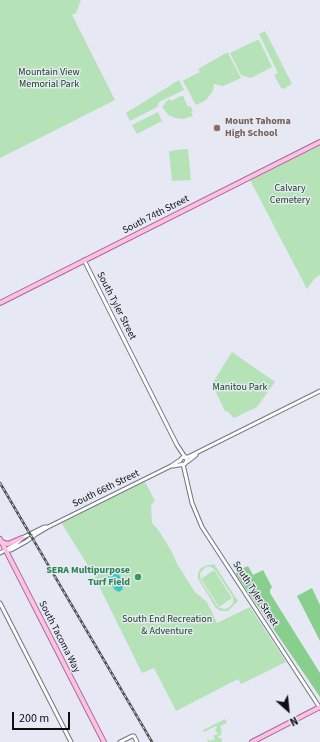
<!DOCTYPE html>
<html>
<head>
<meta charset="utf-8">
<style>
  body { margin:0 }
  #map { position:relative; width:320px; height:742px; overflow:hidden; background:#e6e9f3; font-family:"Source Sans 3",sans-serif }
  canvas { display:block }
  .north { position:absolute; left:268px; top:690px; width:40px; height:40px; -webkit-text-stroke:3px #e6e9f3; paint-order:stroke; rotate:153deg; font-size:11px; font-weight:700; line-height:16px; text-align:center; color:#0e0f12 }
  .north::after { content:''; display:block; margin:auto; width:14px; height:18px; background:#0e0f12; clip-path:polygon(50% 0,100% 100%,50% 72%,0 100%) }
  .scale { position:absolute; left:12px; top:712px; width:58px; height:18px; box-sizing:border-box; border:2px solid #0e0f12; border-top:0; padding-left:5px; font-size:12px; line-height:14px; white-space:nowrap; color:#0e0f12; -webkit-text-stroke:3px #e6e9f3; paint-order:stroke }
</style>
</head>
<body>
<div id="map">
<canvas width="320" height="742"></canvas>
<div class="north">N</div>
<div class="scale">200 m</div>
</div>
<script>
const ctx = document.querySelector('canvas').getContext('2d');
ctx.lineJoin = 'round';
function fillPath(path, color) { ctx.fillStyle = color; ctx.fill(path, 'evenodd'); }
const shape = rows => new Path2D(rows.map(r => 'M' + r).join(''));
function trace(path, color, width, dash) { ctx.strokeStyle = color; ctx.lineWidth = width; ctx.lineCap = dash ? 'butt' : 'round'; ctx.setLineDash(dash || []); ctx.stroke(path); }
function drawText(font, color, halo, rows, align = 'center') {
  ctx.font = font + ' "Source Sans 3",sans-serif'; ctx.lineWidth = 3; ctx.setLineDash([]); ctx.textBaseline = 'middle'; ctx.strokeStyle = halo; ctx.fillStyle = color; for (const [text, x, y, turn = 0] of rows) {
    ctx.save(); ctx.translate(x, y); ctx.rotate((+turn || 0) * Math.PI / 180); ctx.textAlign = isNaN(turn) ? turn : align; if (halo) ctx.strokeText(text, 0, 0); ctx.fillText(text, 0, 0); ctx.restore();
  }
}
fillPath(shape([
  [0,0,81,0,76,13,72,15,115,100,0,158],
  [265,31,292,84,283,89,281,88,274,75,278,73,259,34],
  [257,40,259,40,272,67,251,78,241,75,230,53],
  [226,53,228,53,241,78,223,86,214,84,213,91,206,100,196,105,183,81,184,80,200,72,198,69],
  [179,80,184,90,159,102,157,107,130,121,126,113],
  [181,96,183,96,188,107,190,106,193,111,191,112,193,116,183,119,176,118,170,116,165,111,162,106,165,104,165,102,170,99,171,101],
  [158,112,162,121,137,134,132,125],
  [320,145,320,275,315,278,307,289,250,180],
  [185,149,188,149,191,180,172,181,169,151],
  [232,352,275,382,257,407,234,418,228,412,225,411,212,384],
  [145,482,155,501,151,505,152,523,159,531,172,552,177,564,195,592,207,602,217,623,250,607,286,662,241,684,238,679,176,711,154,668,142,673,92,572,62,524,62,523],
  [214,564,238,601,228,611,221,611,216,608,198,579,198,573,200,569,205,566],
  [206,567,211,567,215,570,233,597,233,603,228,608,224,609,218,607,201,581,200,573],
  [214,570,232,598,219,607,201,579],
  [225,719,227,723,220,726,222,733,220,733,222,734,218,737,219,738,221,738,222,742,208,742,207,738,210,741,215,739,213,736,220,733,217,733,215,730,217,727,216,726,204,732,203,730]
]), '#b5e2b7');
fillPath(shape([
  [248,566,253,575,263,570,272,587,270,590,270,593,320,673,320,697,236,574,237,571],
  [312,588,320,605,320,641,297,596]
]), '#88cf8d');
fillPath(shape([
  [112,572,117,572,121,578,121,584,123,587,122,590,119,592,115,590,109,580,108,577]
]), '#3ac7c7');
const minor = shape([
  [84,260,177,445,185,457],
  [185,457,188,457,320,391],
  [187,462,196,455],
  [183,464,192,503,202,527,320,708],
  [173,466,185,464,187,460,186,458,183,457,181,459,180,461],
  [6,550,11,550,27,541,36,534,48,527,171,466,180,460],
  [0,553,16,544,22,538,44,527,48,527],
  [0,603,71,742],
  [120,742,132,736,134,736,137,742]
]);
const major = shape([
  [0,303,320,142],
  [0,539,104,742],
  [1,542,8,544,22,538],
  [252,742,320,707]
]);
trace(minor, '#71747c', 5);
trace(major, '#a86891', 6);
trace(minor, '#fff', 3);
trace(major, '#fdc1e6', 4);
const rail = shape([
  [0,483,152,742]
]);
trace(rail, '#4e4f55', 2.5);
trace(rail, '#e6e9f3', 1, [3]);
for (const [x, y, r, color] of [
  [217,128,4,"#8d6e63"],
  [138,577,4,"#2e9e5b"]
]) { const dot = new Path2D(); dot.arc(x, y, r, 0, 2 * Math.PI); ctx.fillStyle = color; ctx.fill(dot); trace(dot, '#e6e9f3', 1.5); }
drawText('10px', '#16471d', '#e6e9f3', [
  ["Mountain View",49,73],
  ["Memorial Park",49,85],
  ["Calvary",290,189],
  ["Cemetery",290,201],
  ["Manitou Park",240,388],
  ["South End Recreation",167,620],
  ["& Adventure",167,632]
]);
drawText('bold 10px', '#785e54', '#e6e9f3', [
  ["Mount Tahoma",225,122],
  ["High School",225,134]
], 'left');
drawText('10px', '#0e0f12', '#e6e9f3', [
  ["South 74th Street",156,215,-27],
  ["South Tyler Street",116,306,63],
  ["South 66th Street",106,489,-26],
  ["South Tyler Street",255,594,57],
  ["South Tacoma Way",59,637,63]
]);
drawText('bold 10px', '#27864d', '#e6e9f3', [
  ["SERA Multipurpose",130,571],
  ["Turf Field",130,583]
], 'right');
</script>
</body>
</html>
